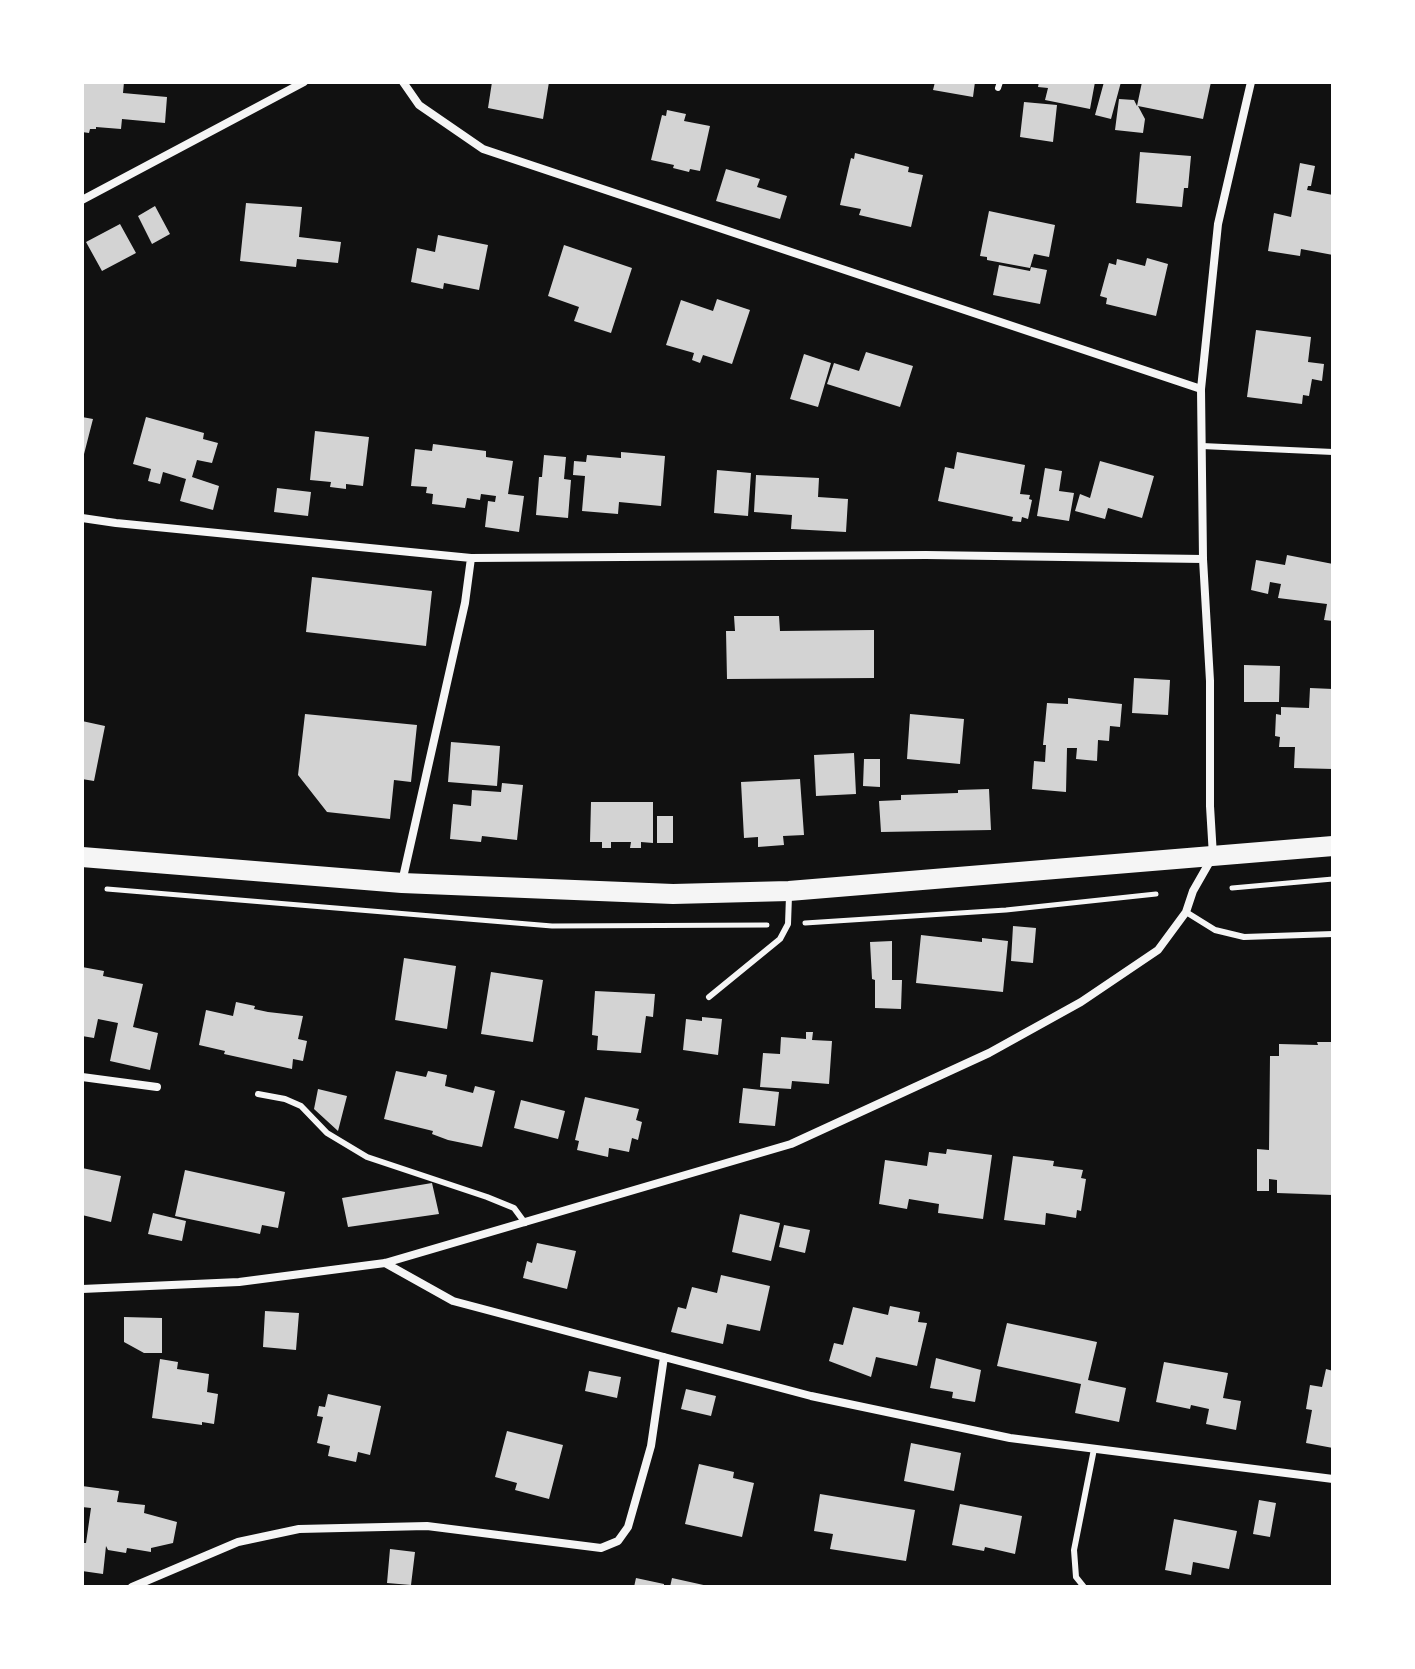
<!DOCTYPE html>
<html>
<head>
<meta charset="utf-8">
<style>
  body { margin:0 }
  #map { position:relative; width:1415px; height:1669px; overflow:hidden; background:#111; font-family:Bitter,serif }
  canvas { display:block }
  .frame { position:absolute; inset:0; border:84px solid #fff; pointer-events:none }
</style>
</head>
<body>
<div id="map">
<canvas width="1415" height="1669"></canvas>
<div class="frame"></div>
</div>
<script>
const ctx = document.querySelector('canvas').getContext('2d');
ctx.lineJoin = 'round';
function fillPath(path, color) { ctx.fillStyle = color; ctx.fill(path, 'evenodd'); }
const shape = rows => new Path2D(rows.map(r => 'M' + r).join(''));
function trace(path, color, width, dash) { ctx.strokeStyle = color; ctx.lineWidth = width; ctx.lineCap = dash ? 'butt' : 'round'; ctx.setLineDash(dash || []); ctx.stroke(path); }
fillPath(shape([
  [82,82,124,82,123,93,167,97,165,123,122,119,121,129,96,127,96,129,90,129,89,133,82,132],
  [492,82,549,82,543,119,488,108],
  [935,82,975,82,973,97,933,90],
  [1039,82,1095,82,1090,109,1045,100,1048,88,1038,87],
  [1104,82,1121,82,1111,119,1095,115],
  [1142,82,1211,82,1203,119,1138,106,1145,119,1143,133,1115,130,1119,99,1134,100,1137,106],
  [1024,102,1057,105,1053,142,1020,137],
  [667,110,686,114,684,121,710,126,700,171,690,169,689,172,673,168,674,165,651,160,662,115,666,116],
  [1140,152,1191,156,1188,188,1184,188,1182,207,1136,203],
  [855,153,909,167,908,172,923,175,911,227,859,215,861,209,840,205,851,158,854,159],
  [1300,163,1315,166,1311,186,1308,186,1307,190,1333,195,1333,255,1301,249,1300,256,1268,251,1274,213,1291,217],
  [726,169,760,179,757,187,787,196,780,219,716,201],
  [246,203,302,207,299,237,341,242,338,263,297,259,296,267,240,261],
  [155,206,170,234,152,244,138,216],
  [989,211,1055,225,1049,257,1034,254,1030,268,987,260,987,257,980,256],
  [120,224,136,253,102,271,86,242],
  [438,235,488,245,479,290,444,283,443,289,411,282,417,248,435,252],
  [564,245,632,268,611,333,574,321,579,307,548,296],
  [1147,258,1168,264,1156,316,1106,304,1107,298,1100,296,1109,263,1116,265,1117,259,1145,266],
  [999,265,1030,271,1031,267,1047,270,1040,304,993,295],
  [717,299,750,310,732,364,703,355,700,363,692,360,694,353,666,345,681,300,713,311],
  [1256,330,1311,337,1308,362,1324,364,1322,381,1312,379,1309,396,1303,395,1302,404,1247,397],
  [866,352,913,366,900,407,827,384,834,363,859,371],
  [804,354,831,363,818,407,790,399],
  [82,417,93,419,83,458,82,458],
  [146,417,204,433,203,439,218,443,212,463,197,460,192,477,219,486,213,510,180,501,186,479,163,472,160,484,148,481,151,469,133,464],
  [315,431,369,437,363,486,346,484,346,489,330,487,331,482,310,480],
  [433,444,486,451,486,457,513,461,508,494,524,496,519,532,485,527,488,501,495,502,496,496,481,494,480,500,467,498,465,508,432,504,433,494,426,493,427,487,411,486,415,449,432,451],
  [621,452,665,456,661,506,619,502,618,514,582,511,585,476,573,475,574,461,586,462,587,455,621,458],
  [957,452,1025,465,1020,494,1030,495,1029,499,1032,500,1028,519,1022,517,1021,522,1012,521,1013,517,938,501,945,467,954,469],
  [544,455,566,457,564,479,571,480,568,518,536,515,539,477,542,477],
  [1100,461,1154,476,1142,518,1108,508,1105,519,1075,511,1080,494,1090,498],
  [1045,468,1062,471,1059,491,1074,493,1069,521,1037,516],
  [717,470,751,473,748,516,714,513],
  [756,475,819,478,818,497,848,499,846,532,791,529,792,515,754,512],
  [277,488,311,492,308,516,274,512],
  [1287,555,1333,564,1333,621,1324,620,1327,604,1278,598,1281,584,1270,582,1268,594,1251,590,1256,560,1285,565],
  [312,577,432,591,426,646,306,632],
  [734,616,779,616,780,631,874,630,874,678,727,679,726,631,735,631],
  [1244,665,1280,666,1279,702,1244,702],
  [1134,678,1170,680,1168,715,1132,713],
  [1310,688,1333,689,1333,769,1294,768,1295,747,1279,747,1280,737,1275,736,1276,714,1281,715,1281,707,1309,708],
  [1068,698,1122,704,1120,727,1110,726,1109,741,1098,740,1097,761,1076,759,1077,748,1067,748,1066,792,1032,789,1034,761,1045,762,1046,745,1043,745,1047,703,1068,704],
  [305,714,417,725,411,782,394,780,390,819,327,812,298,775],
  [910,714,964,719,960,764,907,759],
  [82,721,105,726,94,781,82,779],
  [451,742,500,746,497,786,448,782],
  [854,753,856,794,816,796,814,755],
  [864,759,880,759,880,787,863,786],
  [800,779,804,835,783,836,784,845,758,847,758,837,744,838,741,782],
  [502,783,523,785,517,840,482,836,481,842,450,839,453,804,471,806,472,790,501,792],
  [989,789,991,830,881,832,879,801,901,800,901,795,958,793,958,790],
  [591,802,653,802,653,843,641,842,641,848,630,848,631,842,611,842,611,848,602,848,602,842,590,842],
  [657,816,673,816,673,843,657,843],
  [1013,926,1036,928,1033,963,1011,961],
  [921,935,982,942,982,938,1008,941,1003,992,916,983],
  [892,941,892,980,902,980,901,1009,875,1008,875,980,872,979,870,942],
  [404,958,456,966,447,1029,395,1020],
  [82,967,104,971,103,976,143,984,133,1027,158,1033,150,1070,110,1061,118,1023,98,1019,94,1038,82,1036],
  [491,972,543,980,533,1042,481,1034],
  [595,991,655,994,653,1017,646,1016,641,1053,597,1050,598,1036,592,1035],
  [236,1002,255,1006,254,1009,268,1012,303,1016,298,1039,307,1041,303,1061,293,1059,292,1069,224,1054,225,1051,199,1045,206,1010,233,1016],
  [702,1017,722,1019,718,1055,683,1050,686,1019,702,1021],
  [806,1032,813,1032,812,1040,832,1041,829,1084,792,1081,791,1089,760,1087,763,1053,780,1054,781,1037,806,1039],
  [1317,1042,1333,1042,1333,1195,1277,1193,1277,1180,1269,1179,1269,1191,1257,1191,1257,1149,1269,1150,1270,1056,1279,1056,1279,1044,1318,1045],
  [396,1071,426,1077,428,1071,447,1075,445,1086,473,1093,475,1086,495,1091,482,1147,448,1140,432,1134,433,1131,384,1119],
  [743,1088,779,1092,775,1126,739,1123],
  [318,1089,347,1096,338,1131,314,1109],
  [585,1097,639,1109,636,1120,642,1122,638,1140,632,1138,629,1152,609,1148,608,1157,577,1150,579,1141,575,1140],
  [521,1100,565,1111,558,1139,514,1128],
  [947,1149,992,1155,983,1219,938,1213,939,1204,909,1199,907,1209,879,1204,885,1160,927,1166,929,1152,946,1154],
  [1013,1156,1054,1161,1053,1166,1083,1170,1081,1178,1086,1179,1081,1211,1077,1210,1076,1218,1046,1213,1045,1225,1004,1220],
  [82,1168,121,1176,111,1222,82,1215],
  [185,1170,285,1192,278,1228,262,1225,260,1234,175,1216],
  [432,1183,439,1214,348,1227,342,1198],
  [153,1213,186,1221,182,1241,148,1234],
  [740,1214,780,1223,771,1261,732,1252],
  [784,1225,810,1230,805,1253,779,1247],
  [537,1243,576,1251,567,1289,523,1278,527,1261,532,1263],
  [721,1275,770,1286,760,1331,727,1324,723,1344,671,1332,678,1307,686,1309,692,1287,717,1293],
  [890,1306,920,1312,918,1322,927,1323,917,1366,876,1357,871,1377,829,1361,834,1343,843,1345,853,1307,888,1315],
  [265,1311,299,1313,296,1350,263,1347],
  [124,1317,162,1318,162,1353,144,1353,124,1342],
  [1007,1323,1097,1342,1088,1380,1126,1388,1119,1422,1075,1413,1081,1384,997,1366],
  [936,1358,981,1370,975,1402,952,1398,953,1392,930,1388],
  [160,1359,178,1362,177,1369,209,1374,207,1392,218,1394,214,1424,202,1422,202,1425,152,1418],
  [1164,1362,1228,1373,1223,1398,1241,1401,1236,1430,1206,1424,1209,1409,1191,1405,1190,1409,1156,1402],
  [1326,1369,1333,1371,1333,1448,1306,1443,1312,1410,1306,1409,1310,1385,1322,1387],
  [589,1371,621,1377,617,1398,585,1391],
  [686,1389,716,1396,711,1416,681,1409],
  [328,1394,381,1406,370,1455,358,1452,356,1462,328,1456,330,1446,317,1443,323,1417,317,1416,319,1406,325,1407],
  [507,1431,563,1445,549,1499,515,1490,517,1483,495,1477],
  [911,1443,961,1453,954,1491,904,1481],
  [699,1464,734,1472,733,1478,754,1483,742,1537,685,1524],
  [82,1486,119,1491,117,1502,145,1505,144,1513,177,1522,173,1543,151,1548,151,1552,127,1548,126,1553,108,1550,106,1546,103,1574,82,1571,82,1543,86,1543,91,1508,82,1507],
  [820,1494,915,1510,906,1561,830,1549,833,1534,814,1531],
  [1259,1500,1276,1503,1270,1537,1253,1534],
  [960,1504,1022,1516,1015,1554,985,1547,984,1551,952,1545],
  [1174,1519,1237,1531,1229,1569,1193,1562,1191,1575,1165,1570],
  [390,1549,415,1552,411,1585,387,1583],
  [636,1578,664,1584,664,1587,634,1587],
  [672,1578,708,1586,708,1587,670,1587]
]), '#d3d3d3');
trace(shape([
  [1232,888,1333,879],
  [107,889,552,926,767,925],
  [805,923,1006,910,1156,894]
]), '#f5f5f5', 5);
trace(shape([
  [998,88,1000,82],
  [1202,446,1333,452],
  [1186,912,1215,930,1244,937,1333,934],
  [709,997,780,939,788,924,789,896],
  [258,1094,285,1099,301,1106,327,1133,367,1157,487,1197,514,1208,525,1223],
  [1084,1587,1076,1577,1074,1550,1094,1449]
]), '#f5f5f5', 6);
trace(shape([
  [403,82,419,105,483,149,1201,389],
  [82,200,304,82],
  [82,518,116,523,471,558,926,555,1203,559],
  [402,882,465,603,471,558],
  [82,1077,157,1087],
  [385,1263,453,1301,811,1396,1010,1438,1333,1479],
  [82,1289,239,1282,385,1263,791,1144,989,1053,1081,1002,1158,950,1186,912,1193,891,1213,856,1210,806,1210,681,1203,559,1201,389,1218,224,1251,82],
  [132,1587,238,1542,299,1529,427,1526,601,1548,618,1541,628,1527,651,1446,664,1357]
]), '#f5f5f5', 8);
trace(shape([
  [82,857,402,883,673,894,789,891,1333,846]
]), '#f5f5f5', 20);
</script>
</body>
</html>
